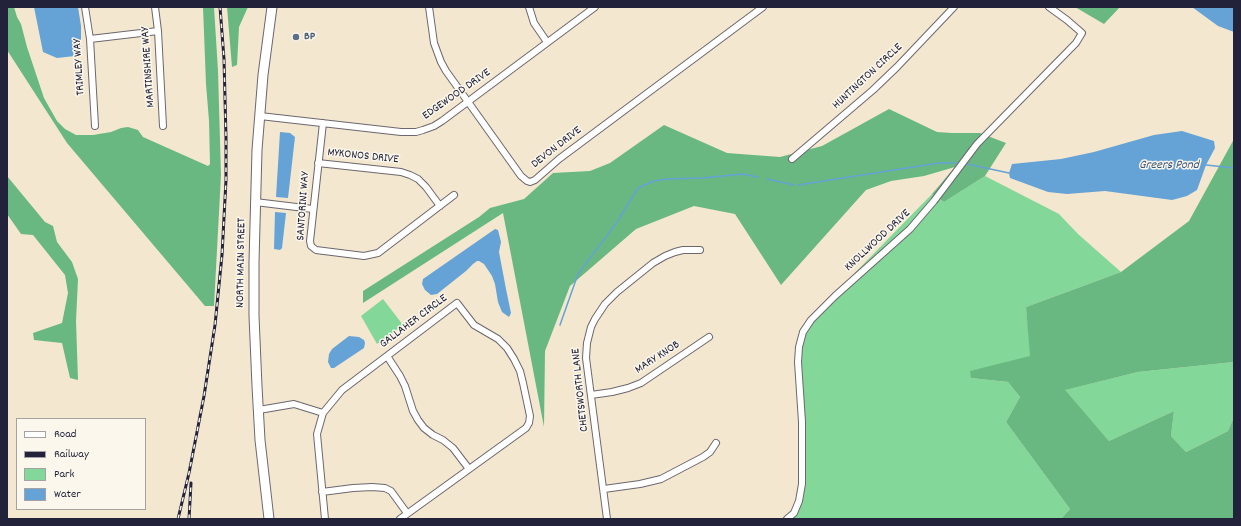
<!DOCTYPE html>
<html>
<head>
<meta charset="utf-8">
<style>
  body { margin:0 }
  #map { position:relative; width:1241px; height:526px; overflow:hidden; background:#f4e7cf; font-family:Dekko,sans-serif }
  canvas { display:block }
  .frame { position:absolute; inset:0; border:8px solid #22223b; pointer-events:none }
  .legend { position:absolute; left:16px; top:418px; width:130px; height:92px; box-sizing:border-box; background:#fbf7ec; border:1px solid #a4a2a5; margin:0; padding:5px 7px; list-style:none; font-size:12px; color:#22223b }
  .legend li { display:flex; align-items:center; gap:8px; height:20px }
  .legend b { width:20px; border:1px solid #a4a2a5 }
</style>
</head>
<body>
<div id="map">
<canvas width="1241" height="526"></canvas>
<div class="frame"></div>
<ul class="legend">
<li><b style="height:5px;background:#fff"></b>Road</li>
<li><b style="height:5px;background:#22223b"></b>Railway</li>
<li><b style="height:11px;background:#82d799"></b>Park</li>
<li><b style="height:11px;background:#65a2d6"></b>Water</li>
</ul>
</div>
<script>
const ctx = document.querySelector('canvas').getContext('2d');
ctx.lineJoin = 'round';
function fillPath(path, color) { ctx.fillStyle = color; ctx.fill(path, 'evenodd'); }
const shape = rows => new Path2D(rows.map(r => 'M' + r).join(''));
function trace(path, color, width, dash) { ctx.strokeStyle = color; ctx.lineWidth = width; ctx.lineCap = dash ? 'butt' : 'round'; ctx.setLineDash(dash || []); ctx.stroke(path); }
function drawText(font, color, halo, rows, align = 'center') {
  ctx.font = font + ' Dekko,sans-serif'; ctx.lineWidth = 3; ctx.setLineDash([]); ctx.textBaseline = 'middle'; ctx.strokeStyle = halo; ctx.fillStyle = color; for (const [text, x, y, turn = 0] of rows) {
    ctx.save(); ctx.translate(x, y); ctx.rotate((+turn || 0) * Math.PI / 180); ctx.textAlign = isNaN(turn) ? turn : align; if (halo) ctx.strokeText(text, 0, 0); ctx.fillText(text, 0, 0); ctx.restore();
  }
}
fillPath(shape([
  [985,176,1059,214,1078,234,1121,272,1026,307,1031,356,971,378,1008,382,1020,397,1006,422,1070,509,1061,519,784,519,797,507,805,441,800,329,932,194,944,202],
  [383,299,403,325,377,344,361,316],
  [1234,362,1234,417,1228,431,1186,452,1171,436,1174,411,1109,441,1064,390,1138,372]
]), '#82d799');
fillPath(shape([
  [7,7,14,7,17,17,21,24,27,47,44,98,57,121,65,129,76,135,93,135,111,132,121,128,128,127,138,130,143,137,208,166,210,164,209,121,206,84,203,7,214,7,218,71,221,175,214,306,205,306,67,143,7,50],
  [227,7,248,7,239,27,237,65,232,67],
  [1075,7,1120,7,1104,24],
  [889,109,937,132,952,133,980,133,1006,143,985,176,944,202,932,194,955,167,924,176,891,181,866,190,781,285,735,214,694,206,636,229,570,286,545,351,544,427,503,213,363,303,363,291,479,217,490,208,524,199,553,173,590,171,610,163,664,125,727,153,780,157,822,146],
  [1234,139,1234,362,1138,372,1065,390,1109,441,1174,411,1171,436,1186,452,1228,431,1234,417,1234,519,1061,519,1070,509,1006,422,1020,397,1008,382,971,378,970,371,1030,356,1026,307,1121,272,1189,221],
  [7,176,45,222,53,226,57,242,72,262,78,279,76,321,78,380,70,378,62,343,34,340,33,333,62,323,68,293,65,275,33,235,21,234,7,214]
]), '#69b881');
fillPath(shape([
  [34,7,78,7,81,26,81,45,75,56,57,58,43,52],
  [1192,7,1234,7,1234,32,1218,26],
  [1182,131,1214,141,1215,148,1206,165,1197,190,1187,196,1172,200,1105,191,1067,194,1048,192,1010,178,1009,173,1012,164,1061,159,1094,152,1154,135],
  [280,132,290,133,295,137,288,198,276,197],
  [275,212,286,213,282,248,280,250,274,249],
  [495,229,498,230,501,242,499,252,506,289,511,313,509,317,502,312,498,302,495,284,492,276,484,264,479,261,477,261,473,264,466,271,437,294,431,295,425,290,422,284,423,279],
  [349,336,359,337,364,340,365,343,364,348,334,368,331,368,328,362,329,354,332,349]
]), '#65a2d6');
trace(shape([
  [967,164,1009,173],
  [1206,165,1234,168],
  [767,179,794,185],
  [798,185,939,163,957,163],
  [560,325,578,274,617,222,638,188,654,181,667,179,703,178,742,174,758,177]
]), '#65a2d6', 1.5);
const minor = shape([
  [85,7,90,39,95,126],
  [155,7,158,31,163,126],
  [429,7,434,43,441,62,446,71,521,176,527,181,530,182,535,180,559,159,763,7],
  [529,7,534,23,547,42],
  [90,39,158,31],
  [260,116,401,132,416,132,423,130,434,126,442,121,595,7],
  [323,123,310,241,311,246,316,250,364,256,378,253,454,195],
  [792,159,873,90,897,67,954,7],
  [318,163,401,172,410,175,418,179,426,187,440,206],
  [255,202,313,209],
  [387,356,400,376,405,386,413,411,418,420,424,428,433,435,443,440,453,448,469,469],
  [591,395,612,392,628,388,641,383,709,337],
  [259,410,294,404,323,413],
  [604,489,640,484,661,479,703,457,710,452,716,443],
  [322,492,353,488,372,487,385,488,391,491,407,513],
  [325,519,317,434,323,413,342,390,457,303,474,325,498,339,507,348,514,359,520,371,523,383,530,416,529,423,526,428,400,519],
  [607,519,586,358,587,343,591,327,595,319,605,304,617,292,653,263,665,256,675,252,683,250,700,250],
  [787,519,794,513,799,501,802,484,802,422,798,362,799,347,803,332,811,320,835,296,910,229,934,201,977,144,1076,43,1082,33,1067,20,1049,7]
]);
const primary = shape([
  [269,519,260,440,257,386,254,316,254,262,257,150,263,75,272,7]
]);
trace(minor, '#6c676f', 8);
trace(primary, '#6c676f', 11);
trace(minor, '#fff', 6);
trace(primary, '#fff', 9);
const rail = shape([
  [178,519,189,473,204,396,215,325,222,255,226,180,226,138,224,59,220,7],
  [189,519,191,483]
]);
trace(rail, '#22223b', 3);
trace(rail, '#fbf7ec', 1.5, [4.5]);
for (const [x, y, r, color] of [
  [296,37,4,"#5c6f8a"]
]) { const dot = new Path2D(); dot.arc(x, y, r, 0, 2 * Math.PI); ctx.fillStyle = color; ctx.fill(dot); trace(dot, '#fbf7ec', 1.5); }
drawText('bold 12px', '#4e5e75', '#fbf7ec', [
  ["BP",304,37]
], 'left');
drawText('12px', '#22223b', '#fbf7ec', [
  ["TRIMLEY WAY",80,67,-94],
  ["MARTINSHIRE WAY",149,67,-94],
  ["HUNTINGTON CIRCLE",868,77,-43],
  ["EDGEWOOD DRIVE",457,95,-35],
  ["DEVON DRIVE",557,148,-38],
  ["MYKONOS DRIVE",363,157,6],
  ["SANTORINI WAY",304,206,-86],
  ["KNOLLWOOD DRIVE",878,241,-43],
  ["NORTH MAIN STREET",242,263,-89],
  ["GALLAHER CIRCLE",414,322,-37],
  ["MARY KNOB",658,358,-33],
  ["CHETSWORTH LANE",581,390,-96]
]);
drawText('italic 13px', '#3d5579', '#fbf7ec', [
  ["Greers Pond",1169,166]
]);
</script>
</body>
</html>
